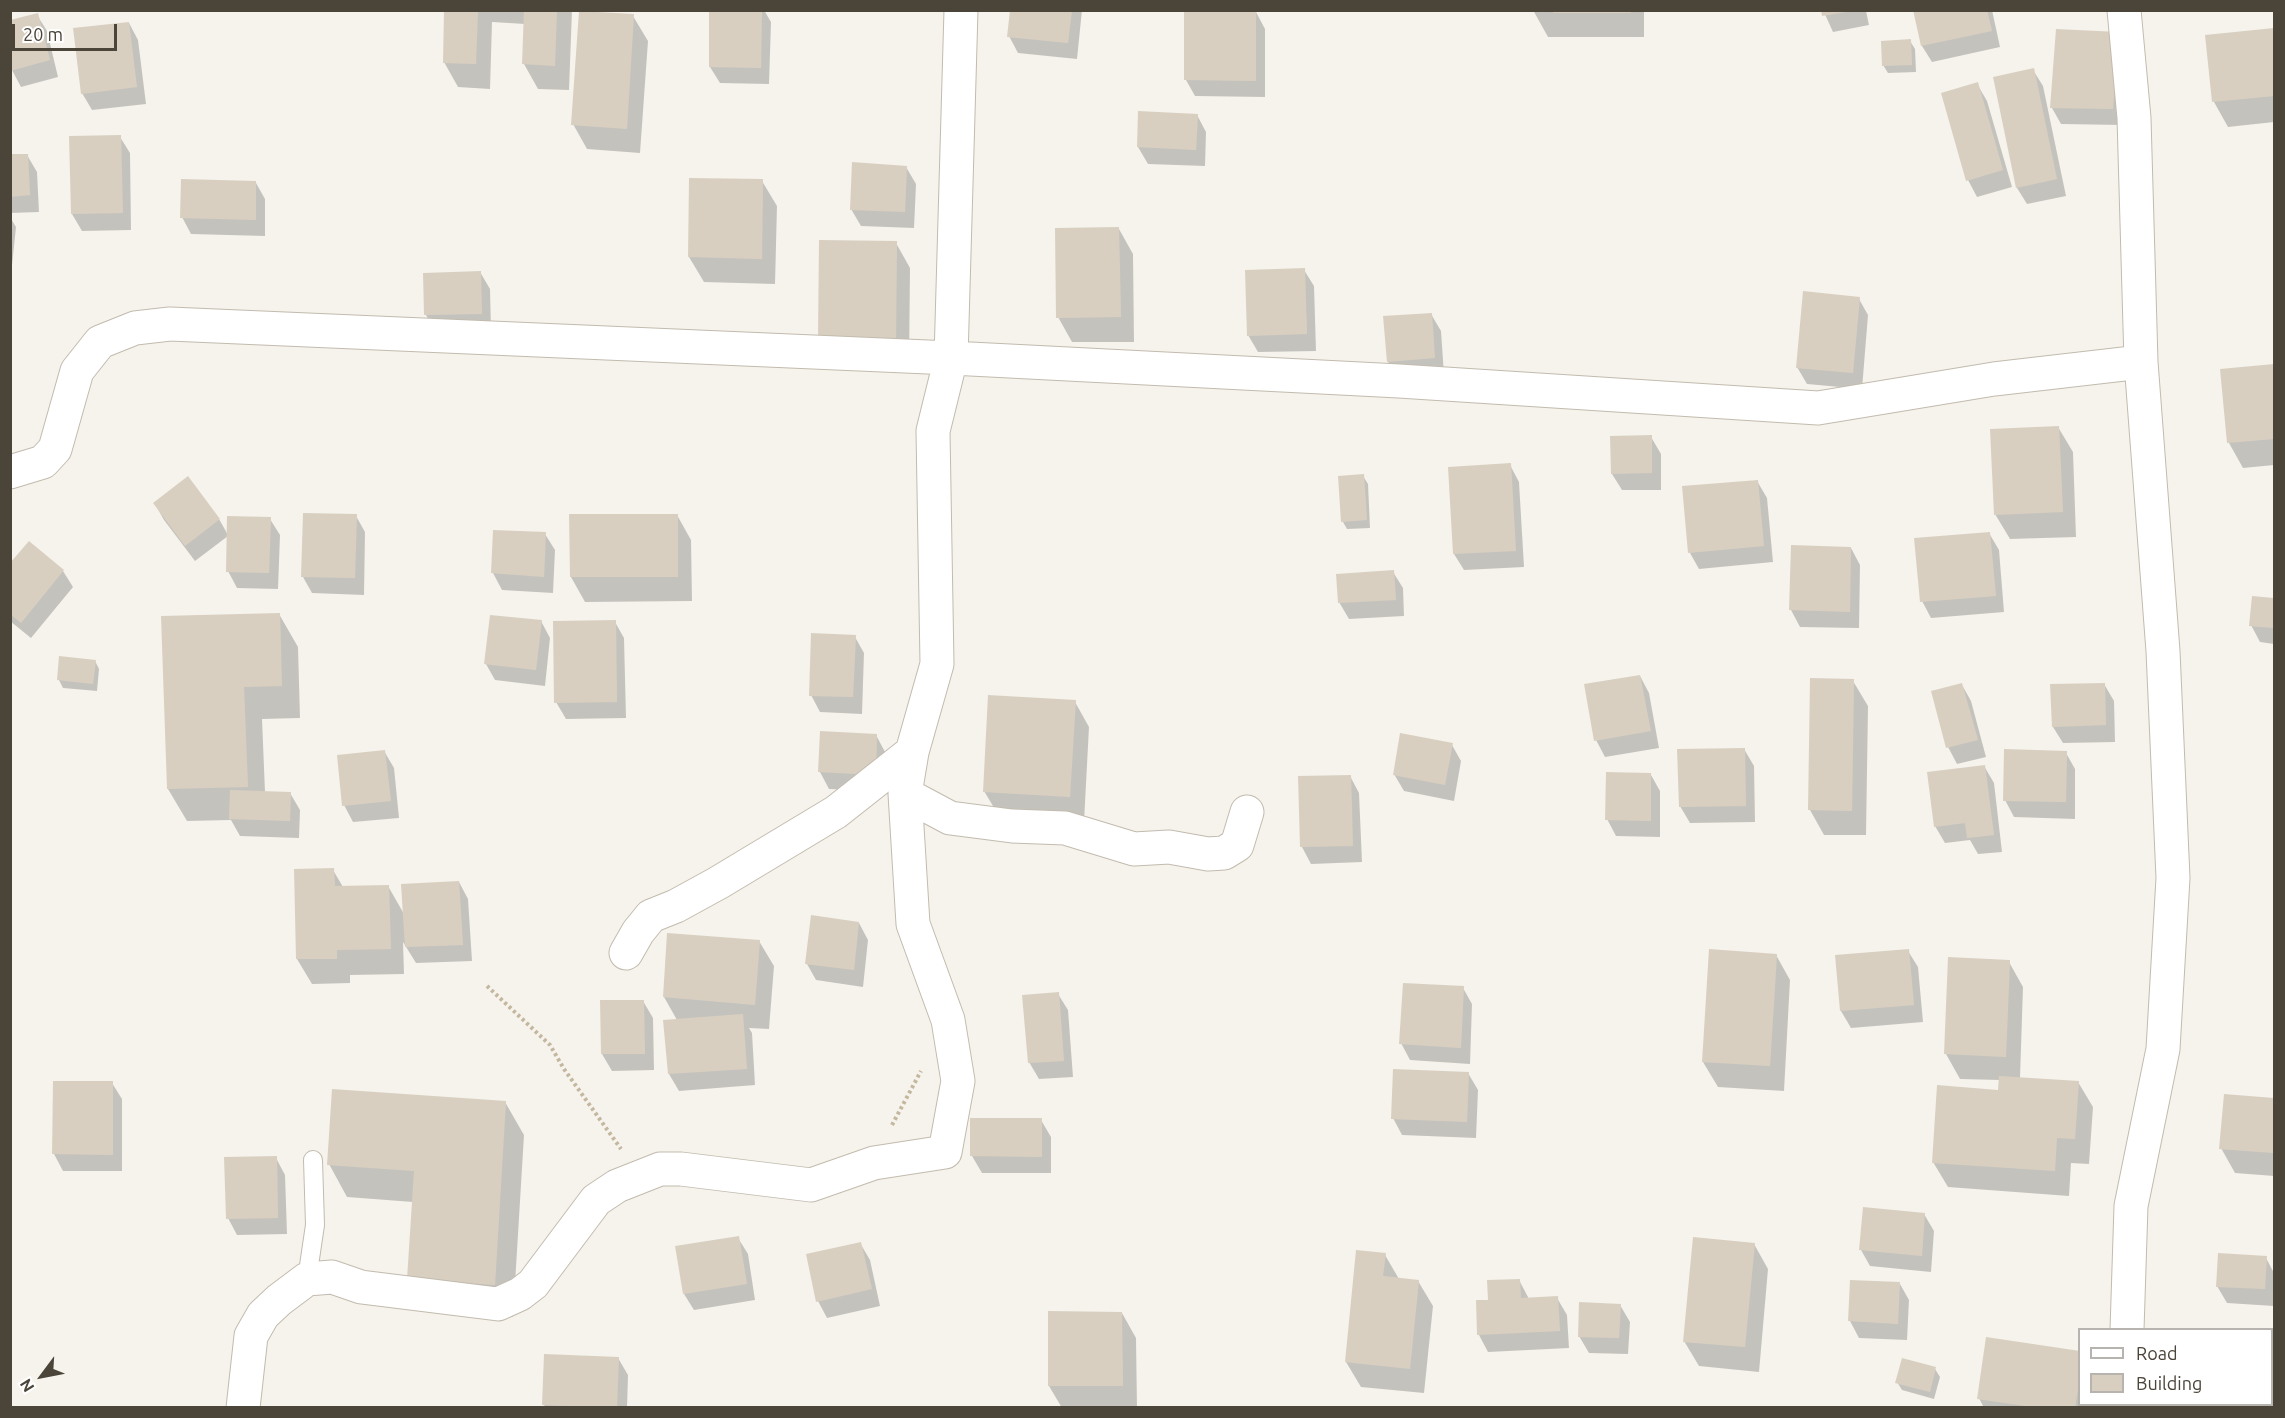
<!DOCTYPE html>
<html>
<head>
<meta charset="utf-8">
<style>
  body { margin:0 }
  #map { position:relative; width:2285px; height:1418px; overflow:hidden; background:#f6f3ec; font-family:Ubuntu,sans-serif }
  canvas { display:block }
  .frame { position:absolute; inset:0; border:12px solid #4b4439; pointer-events:none }
  .legend { position:absolute; left:2078px; top:1328px; width:195px; height:78px; box-sizing:border-box; background:#fff; border:2px solid #b7b4b0; margin:0; padding:8px 10px; list-style:none; font-size:18px; color:#4b4439 }
  .legend li { display:flex; align-items:center; gap:12px; height:30px }
  .legend b { width:30px; border:2px solid #b7b4b0 }
  .north { position:absolute; left:12px; top:1346px; width:60px; height:60px; -webkit-text-stroke:4px #fff; paint-order:stroke; rotate:238deg; font-size:16px; font-weight:700; line-height:24px; text-align:center; color:#4b4439 }
  .north::after { content:''; display:block; margin:auto; width:21px; height:27px; background:#4b4439; clip-path:polygon(50% 0,100% 100%,50% 72%,0 100%) }
  .scale { position:absolute; left:12px; top:24px; width:105px; height:27px; box-sizing:border-box; border:3px solid #4b4439; border-top:0; padding-left:8px; font-size:18px; line-height:21px; white-space:nowrap; color:#4b4439; -webkit-text-stroke:4px #fff; paint-order:stroke }
</style>
</head>
<body>
<div id="map">
<canvas width="2285" height="1418"></canvas>
<div class="frame"></div>
<ul class="legend">
<li><b style="height:8px;background:#fff"></b>Road</li>
<li><b style="height:16px;background:#d8cfc1"></b>Building</li>
</ul>
<div class="north">N</div>
<div class="scale">20 m</div>
</div>
<script>
const ctx = document.querySelector('canvas').getContext('2d');
ctx.lineJoin = 'round';
function fillPath(path, color) { ctx.fillStyle = color; ctx.fill(path, 'evenodd'); }
const shape = rows => new Path2D(rows.map(r => 'M' + r).join(''));
function trace(path, color, width, dash) { ctx.strokeStyle = color; ctx.lineWidth = width; ctx.lineCap = dash ? 'butt' : 'round'; ctx.setLineDash(dash || []); ctx.stroke(path); }
fillPath(shape([
  [446,10,572,10,569,90,538,89,524,64,525,24,492,22,490,89,458,87,444,62],
  [711,10,764,10,771,22,769,84,720,83,710,67],
  [1011,10,1082,10,1077,59,1018,53,1009,36],
  [1533,10,1644,10,1644,37,1548,37],
  [1823,10,1867,10,1866,11,1869,25,1833,32],
  [1915,10,1992,10,2000,47,1932,62,1922,46],
  [1256,12,1265,29,1265,97,1195,96,1186,80],
  [37,15,47,31,58,77,21,87,12,70],
  [633,16,648,41,640,153,587,149,573,124],
  [129,23,138,40,146,104,92,110,82,93],
  [2274,30,2274,122,2228,127,2214,102,2207,36],
  [2118,33,2122,125,2061,124,2052,108],
  [1910,41,1915,49,1916,72,1888,73,1883,65],
  [2033,70,2043,86,2066,196,2027,204,2017,188],
  [1977,84,1987,101,2012,187,1977,197,1968,180],
  [1197,115,1206,132,1205,166,1148,164,1138,147],
  [120,137,130,153,131,230,82,231,72,214,70,138],
  [27,155,37,172,39,212,10,213,10,156],
  [906,167,916,184,914,228,861,226,851,209],
  [762,181,777,206,775,284,704,282,689,257],
  [256,183,265,199,265,236,191,234,182,217],
  [10,217,16,227,11,275,10,275],
  [1119,229,1133,254,1134,342,1072,342,1058,317],
  [896,243,910,268,909,365,834,364],
  [1304,270,1314,286,1316,351,1258,352,1248,335],
  [480,272,490,289,491,330,435,331,426,315],
  [1859,299,1868,315,1862,389,1807,384,1797,367],
  [1431,314,1441,331,1444,375,1398,378,1388,362],
  [2274,365,2274,465,2243,468,2229,443,2222,371],
  [2058,427,2073,452,2076,537,2010,539,1995,514],
  [1651,437,1661,454,1661,490,1622,490,1612,474],
  [1510,465,1519,482,1524,567,1464,570,1454,554],
  [1363,476,1368,484,1370,528,1347,529,1343,522],
  [1757,481,1767,498,1773,562,1699,569,1690,553],
  [155,504,219,519,228,535,270,519,280,535,278,589,237,588,228,571,228,536,195,561,164,520],
  [677,515,691,540,692,601,585,602,571,577],
  [356,516,365,532,364,595,312,593,303,577],
  [1989,533,1999,550,2004,612,1931,618,1922,601],
  [545,534,555,550,553,593,502,590,493,573],
  [1851,548,1860,565,1859,628,1800,627,1791,610],
  [10,566,63,571,73,587,31,638,10,621],
  [1393,572,1403,588,1404,616,1349,619,1339,602],
  [2253,597,2274,600,2274,644,2260,642,2251,625],
  [279,614,298,647,300,718,262,719,265,792,290,793,300,810,299,838,240,836,231,820,187,821,168,789],
  [541,621,550,638,545,686,495,680,486,664],
  [615,622,624,638,626,718,566,719,556,702],
  [855,637,864,653,862,714,820,712,811,695],
  [95,661,99,669,97,691,63,688,59,680],
  [1640,676,1649,693,1659,748,1605,757,1596,740],
  [1853,681,1868,706,1866,835,1824,835,1810,810],
  [2104,684,2114,701,2115,742,2063,743,2053,727],
  [1962,685,1971,701,1986,757,1957,764,1948,747],
  [1075,702,1089,727,1084,822,999,816,984,791],
  [876,735,885,752,884,791,829,789,820,772],
  [1452,745,1461,761,1454,801,1404,791,1394,774],
  [1744,749,1754,766,1755,822,1690,823,1680,806],
  [384,751,394,768,399,818,353,822,344,805],
  [2066,753,2075,769,2075,819,2014,817,2005,800],
  [1984,766,1994,783,2002,852,1978,854,1970,840,1945,843,1935,826],
  [1651,775,1660,791,1660,837,1616,836,1607,819],
  [1350,776,1359,793,1362,862,1311,864,1302,847,1300,778],
  [333,870,343,887,388,886,404,914,459,882,468,899,472,961,416,963,403,942,404,974,350,975,350,983,312,984,297,959,296,871],
  [859,923,868,940,863,987,816,980,807,964],
  [668,935,759,941,774,966,769,1029,749,1028,752,1033,755,1085,679,1091,669,1074,664,1021,677,1020,664,997],
  [1908,951,1918,967,1923,1022,1851,1028,1841,1011,1837,956],
  [1776,955,1790,980,1784,1091,1718,1087,1703,1062],
  [2009,962,2023,987,2020,1078,2078,1082,2093,1107,2089,1164,2071,1163,2069,1196,1948,1187,1933,1162,2000,1091,2000,1080,1960,1079,1946,1054],
  [1463,988,1472,1004,1470,1064,1410,1060,1401,1043],
  [1058,994,1068,1010,1073,1077,1039,1079,1029,1062],
  [643,1001,653,1018,654,1070,612,1071,602,1054],
  [1468,1073,1478,1090,1476,1138,1402,1135,1393,1118],
  [112,1083,122,1099,122,1171,63,1171,54,1154],
  [2225,1096,2274,1100,2274,1176,2235,1173,2221,1148],
  [505,1102,524,1135,513,1317,428,1311,413,1202,347,1197,329,1164],
  [1041,1120,1051,1137,1051,1173,982,1173,972,1156],
  [276,1158,285,1175,287,1234,237,1235,228,1218],
  [1924,1214,1934,1231,1931,1272,1870,1266,1861,1250],
  [738,1238,748,1254,755,1300,694,1310,684,1294],
  [860,1243,870,1260,880,1306,827,1318,818,1301],
  [1754,1244,1768,1269,1759,1372,1699,1366,1684,1341],
  [1385,1255,1399,1279,1418,1281,1433,1306,1424,1393,1361,1387,1346,1362],
  [2266,1258,2274,1273,2274,1306,2227,1303,2217,1286],
  [1519,1280,1529,1299,1557,1298,1567,1315,1569,1348,1488,1352,1479,1335,1490,1301],
  [1900,1284,1909,1300,1907,1340,1859,1338,1850,1321],
  [1620,1305,1630,1322,1628,1354,1589,1353,1579,1336],
  [1122,1313,1136,1338,1137,1408,1062,1408,1049,1386],
  [2080,1352,2080,1404,2093,1404,2092,1408,1984,1408,1979,1398],
  [618,1358,628,1375,627,1408,545,1408,544,1404],
  [2272,1368,2274,1369,2274,1408,2231,1408,2272,1404],
  [1935,1369,1940,1377,1934,1399,1902,1390,1897,1382]
]), '#0003');
fillPath(shape([
  [444,10,478,10,476,64,443,63],
  [524,10,557,10,555,66,522,64],
  [709,10,762,10,761,68,709,67],
  [1010,10,1072,10,1068,43,1007,37],
  [1184,10,1256,11,1256,81,1184,80],
  [1553,10,1631,10,1631,13,1553,13],
  [1821,10,1845,10,1846,12,1822,16],
  [1913,10,1987,10,1992,31,1921,46],
  [579,11,634,14,627,129,571,125],
  [38,13,50,60,10,71,10,20],
  [129,22,137,87,81,94,73,28],
  [2274,28,2274,96,2212,102,2205,35],
  [2056,29,2119,32,2113,109,2050,108],
  [1911,39,1912,65,1882,66,1881,41],
  [2034,68,2057,179,2016,188,1993,77],
  [1978,82,2003,170,1966,181,1941,93],
  [1138,111,1198,114,1196,150,1137,147],
  [121,135,123,213,71,214,69,136],
  [10,154,28,154,30,195,10,197],
  [852,162,907,166,905,212,850,210],
  [689,178,763,179,762,259,688,257],
  [181,179,256,181,256,220,180,218],
  [1119,227,1121,317,1056,318,1055,228],
  [819,240,897,241,896,340,818,339],
  [1305,268,1307,334,1247,336,1245,270],
  [481,271,482,314,424,315,423,273],
  [1803,291,1860,297,1853,373,1796,368],
  [1432,313,1435,358,1387,362,1383,316],
  [2274,364,2274,439,2227,443,2220,369],
  [2059,426,2063,512,1994,515,1990,429],
  [1652,435,1652,473,1611,474,1610,436],
  [1511,463,1516,551,1453,554,1448,467],
  [1364,474,1367,520,1341,522,1338,476],
  [188,476,220,519,185,546,153,503],
  [1758,480,1764,546,1688,553,1682,486],
  [303,513,357,514,355,578,301,577],
  [569,514,678,514,678,577,570,577],
  [227,516,271,517,269,573,226,572],
  [493,530,546,532,544,577,491,573],
  [1990,532,1996,596,1920,602,1914,538],
  [29,541,64,570,21,623,10,614,10,563],
  [1791,545,1851,547,1850,612,1789,610],
  [1394,570,1396,600,1338,603,1336,574],
  [2252,596,2274,598,2274,628,2249,626],
  [280,613,282,686,244,687,248,787,167,789,161,616],
  [490,615,542,620,536,670,484,664],
  [616,620,617,702,554,703,553,621],
  [811,633,856,635,853,697,809,696],
  [59,656,96,660,93,684,57,680],
  [1640,675,1651,731,1594,741,1584,684],
  [1810,678,1854,679,1852,811,1808,810],
  [1962,683,1978,740,1946,748,1931,691],
  [2105,683,2106,725,2052,727,2050,684],
  [988,695,1076,700,1070,797,983,792],
  [820,731,877,734,876,775,818,772],
  [1400,733,1453,743,1445,785,1393,775],
  [1745,748,1746,806,1679,807,1677,749],
  [2004,749,2067,751,2066,802,2003,801],
  [385,750,391,801,342,806,337,755],
  [1985,765,1994,835,1967,838,1965,823,1934,827,1927,772],
  [1606,772,1651,773,1651,821,1605,820],
  [1351,775,1353,846,1300,847,1298,776],
  [230,790,291,792,290,821,229,819],
  [334,868,335,886,389,885,391,949,337,950,337,959,296,959,294,869],
  [459,881,463,945,405,947,401,884],
  [811,915,859,922,854,970,805,964],
  [667,933,760,940,755,1005,663,997],
  [1709,949,1777,954,1770,1066,1702,1062],
  [1909,949,1914,1005,1840,1011,1835,955],
  [1948,957,2010,960,2006,1057,1944,1054],
  [1403,983,1464,986,1461,1048,1399,1044],
  [1059,992,1064,1061,1028,1063,1022,995],
  [600,1000,644,1000,645,1054,601,1054],
  [743,1014,747,1069,668,1074,663,1020],
  [1393,1069,1469,1072,1467,1122,1391,1119],
  [1999,1076,2079,1081,2075,1139,2057,1138,2055,1171,1932,1163,1937,1085,1998,1090],
  [53,1081,113,1081,113,1155,52,1154],
  [332,1089,506,1101,495,1285,407,1279,414,1171,327,1165],
  [2224,1094,2274,1098,2274,1153,2219,1149],
  [970,1118,1042,1118,1042,1157,970,1156],
  [277,1156,278,1218,226,1219,224,1157],
  [1863,1207,1925,1213,1922,1256,1859,1250],
  [739,1236,747,1284,683,1294,675,1246],
  [1693,1237,1755,1243,1745,1347,1683,1342],
  [861,1242,872,1289,816,1302,806,1254],
  [1356,1250,1386,1253,1383,1276,1419,1280,1410,1369,1345,1362],
  [2218,1253,2267,1256,2265,1289,2216,1287],
  [1520,1279,1521,1298,1558,1296,1560,1331,1477,1335,1476,1300,1488,1300,1487,1280],
  [1850,1280,1900,1282,1898,1324,1848,1321],
  [1579,1302,1621,1304,1619,1338,1578,1337],
  [1048,1311,1122,1312,1123,1386,1048,1386],
  [1986,1337,2080,1351,2080,1377,2075,1408,2039,1408,1977,1399],
  [544,1354,619,1357,617,1408,542,1405],
  [1902,1358,1936,1367,1930,1392,1895,1383],
  [2272,1367,2274,1367,2274,1408,2230,1408,2230,1404,2272,1404]
]), '#d8cfc1');
const service = shape([
  [307,1279,315,1225,313,1160]
]);
const minor = shape([
  [2124,10,2134,118,2141,362,2163,651,2173,878,2163,1049,2131,1206,2127,1330],
  [10,472,43,462,55,449,77,371,100,342,135,328,170,324,951,358,1399,381,1818,408,1994,379,2141,362],
  [905,794,950,818,1012,826,1065,828,1134,849,1169,847,1208,854,1224,853,1237,845,1247,812],
  [626,953,638,932,651,916,676,906,718,883,836,812,912,752],
  [243,1408,251,1336,263,1315,279,1300,307,1279,332,1277,361,1287,498,1304,520,1294,533,1284,596,1200,617,1186,660,1169,681,1169,811,1185,874,1163,945,1152,958,1081,948,1020,913,924,905,794,912,752,937,664,933,431,951,358,961,10],
  [2125,1408,2125,1404]
]);
trace(service, '#c2bbae', 20);
trace(minor, '#c2bbae', 35);
trace(shape([
  [487,986,550,1045,564,1069,621,1149],
  [892,1125,921,1071]
]), '#c4b79f', 4, [3, 3]);
trace(service, '#fff', 18);
trace(minor, '#fff', 33);
</script>
</body>
</html>
